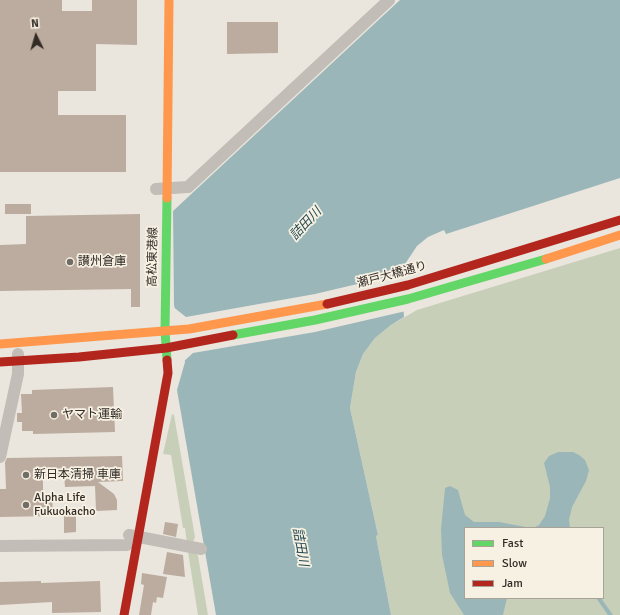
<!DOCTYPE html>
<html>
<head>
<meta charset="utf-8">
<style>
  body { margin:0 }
  #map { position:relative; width:620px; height:615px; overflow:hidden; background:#eae6dd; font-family:Signika,sans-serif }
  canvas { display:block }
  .legend { position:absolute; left:464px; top:527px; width:140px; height:72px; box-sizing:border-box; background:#f7f1e3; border:1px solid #a8a297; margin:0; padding:5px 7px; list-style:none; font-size:12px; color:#322b26 }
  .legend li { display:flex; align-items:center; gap:8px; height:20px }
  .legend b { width:20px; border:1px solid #a8a297 }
  .north { position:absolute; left:16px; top:16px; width:40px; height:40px; -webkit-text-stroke:3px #f7f1e3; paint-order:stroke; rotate:355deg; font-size:11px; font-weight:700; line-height:16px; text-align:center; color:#322b26 }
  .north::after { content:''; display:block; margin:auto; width:14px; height:18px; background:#322b26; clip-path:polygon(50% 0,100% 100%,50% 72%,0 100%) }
</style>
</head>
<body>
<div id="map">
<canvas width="620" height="615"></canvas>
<ul class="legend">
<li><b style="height:5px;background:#63d668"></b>Fast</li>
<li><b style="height:5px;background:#ff974d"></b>Slow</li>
<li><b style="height:5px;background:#b3261e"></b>Jam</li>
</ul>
<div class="north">N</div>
</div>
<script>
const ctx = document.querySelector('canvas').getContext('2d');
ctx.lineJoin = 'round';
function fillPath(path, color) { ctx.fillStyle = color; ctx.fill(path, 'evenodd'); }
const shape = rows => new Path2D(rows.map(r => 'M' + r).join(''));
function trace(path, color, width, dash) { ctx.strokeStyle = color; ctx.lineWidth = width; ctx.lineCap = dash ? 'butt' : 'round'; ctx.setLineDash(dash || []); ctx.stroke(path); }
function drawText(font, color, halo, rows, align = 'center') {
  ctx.font = font + ' Signika,"Noto Sans JP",sans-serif'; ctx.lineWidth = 3.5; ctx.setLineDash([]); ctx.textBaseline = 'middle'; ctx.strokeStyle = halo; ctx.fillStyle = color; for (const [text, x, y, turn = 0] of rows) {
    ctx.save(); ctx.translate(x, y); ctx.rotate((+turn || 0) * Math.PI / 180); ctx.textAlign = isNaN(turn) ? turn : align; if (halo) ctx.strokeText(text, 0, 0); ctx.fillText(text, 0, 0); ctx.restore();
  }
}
fillPath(shape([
  [620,248,620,615,391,615,376,536,378,535,350,408,356,372,363,354,375,338,391,325,417,310],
  [465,528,603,528,603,598,465,598],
  [172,414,174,415,195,537,193,542,187,543,185,528,183,528,171,455,163,454],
  [188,552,196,553,198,556,208,615,198,615]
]), '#c8cfb8');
fillPath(shape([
  [400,0,620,0,620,178,446,234,444,230,428,237,417,246,405,264,401,276,404,317,391,325,375,338,363,354,356,372,350,408,378,535,376,536,391,615,216,615,177,390,185,362,174,305,173,211],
  [558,452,573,452,579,455,585,460,589,470,586,481,572,507,569,520,570,528,465,528,465,598,507,598,503,615,464,615,450,593,442,555,441,529,445,488,450,486,458,490,465,515,474,522,499,522,526,527,535,527,539,525,545,516,550,498,550,487,544,463,549,456],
  [596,598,601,598,613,615,608,615]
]), '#9bb6b9');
fillPath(shape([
  [404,273,406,311,315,332,193,353,182,363,172,306,186,317,315,294]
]), '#eae6dd');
fillPath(shape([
  [0,0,62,0,62,11,92,11,92,0,137,0,137,45,96,44,96,91,58,91,58,115,126,115,126,172,0,172],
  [227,22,278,22,278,53,227,54],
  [5,204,31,204,31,214,5,214],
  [140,214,140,307,131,307,131,289,0,291,0,245,26,244,26,216],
  [113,387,115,432,33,434,33,431,22,431,22,422,17,422,17,413,22,413,21,394,32,394,32,390],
  [122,456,123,481,98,482,114,494,117,500,117,510,96,511,95,486,65,487,64,475,43,476,43,494,52,494,53,516,0,517,0,489,6,489,5,462,7,458],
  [76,515,76,532,64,533,64,516],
  [165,522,178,524,176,537,163,534],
  [167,552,183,555,185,577,163,574],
  [142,573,167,577,163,598,157,597,156,603,153,602,151,615,139,615,144,585,141,584],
  [41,581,41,583,100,581,101,612,52,613,52,602,0,605,0,582]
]), '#bcac9f');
trace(shape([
  [156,189,188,187,389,0],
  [0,457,18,374,18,354],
  [129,535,201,549],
  [0,546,127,545]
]), '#c2bdb6', 12);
trace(shape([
  [167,198,165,331,167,360],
  [233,335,315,320,408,299,546,259]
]), '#63d668', 9);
trace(shape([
  [167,198,169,0],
  [546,259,620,235],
  [0,344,189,329,327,304]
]), '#ff974d', 9);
trace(shape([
  [327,304,408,285,620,220],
  [0,362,79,357,166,348,233,335],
  [124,615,168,373,167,360]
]), '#b3261e', 9);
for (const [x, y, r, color] of [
  [70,262,4,"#726c66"],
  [54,415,4,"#726c66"],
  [26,475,4,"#726c66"],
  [26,505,4,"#726c66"]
]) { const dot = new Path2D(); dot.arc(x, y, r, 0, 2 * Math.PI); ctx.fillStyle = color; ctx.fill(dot); trace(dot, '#f7f1e3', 1.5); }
drawText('12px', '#322b26', '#f7f1e3', [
  ["高松東港線",153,257,-89],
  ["瀬戸大橋通り",392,275,-15]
]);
drawText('12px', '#322b26', '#f7f1e3', [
  ["讃州倉庫",78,262],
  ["ヤマト運輸",62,415],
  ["新日本清掃 車庫",34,475],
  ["Alpha Life",34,498],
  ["Fukuokacho",34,512]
], 'left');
drawText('italic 13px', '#1f4650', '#f7f1e3', [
  ["詰田川",306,224,-47],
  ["詰田川",300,547,80]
]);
</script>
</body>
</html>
